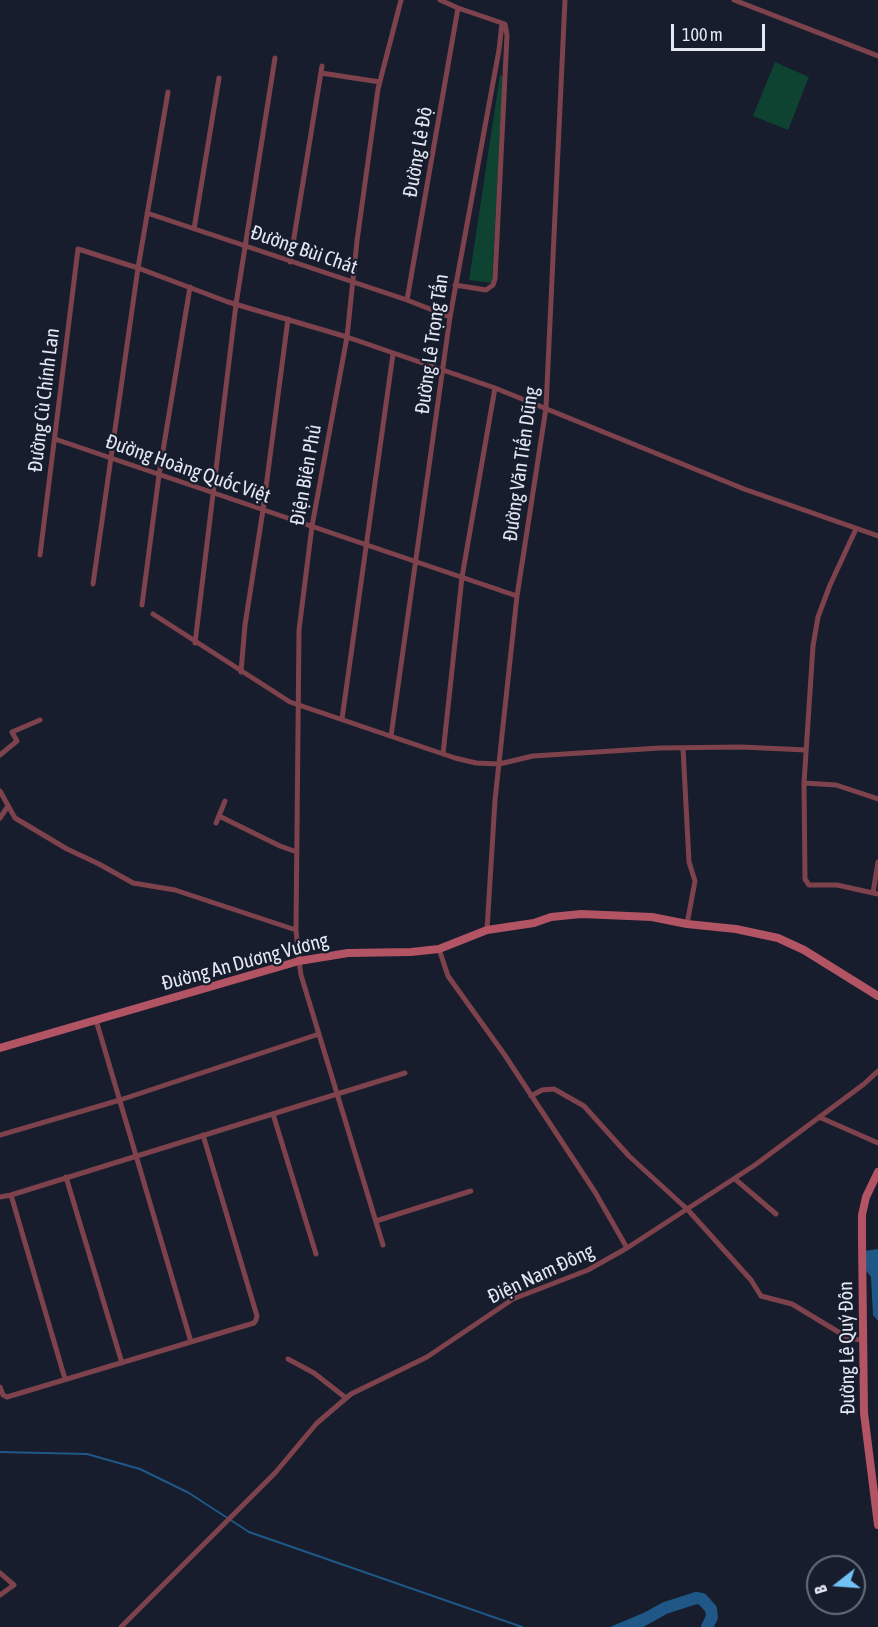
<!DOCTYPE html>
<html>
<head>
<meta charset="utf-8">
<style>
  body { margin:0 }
  #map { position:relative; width:878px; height:1627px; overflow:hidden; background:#171d2d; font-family:"Asap Condensed",sans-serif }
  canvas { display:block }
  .north { position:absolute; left:806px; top:1555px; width:60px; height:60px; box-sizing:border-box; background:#171d2d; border:2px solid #686e7c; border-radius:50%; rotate:253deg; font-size:16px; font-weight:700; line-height:24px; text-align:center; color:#e2e7f2 }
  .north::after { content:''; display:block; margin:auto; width:21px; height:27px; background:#71c1f5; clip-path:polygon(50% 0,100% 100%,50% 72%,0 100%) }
  .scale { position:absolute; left:671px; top:24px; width:94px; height:27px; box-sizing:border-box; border:3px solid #e2e7f2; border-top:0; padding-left:8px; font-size:18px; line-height:21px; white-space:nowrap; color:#e2e7f2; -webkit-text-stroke:4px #171d2d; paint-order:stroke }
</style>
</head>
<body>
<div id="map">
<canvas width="878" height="1627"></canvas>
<div class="north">B</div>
<div class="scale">100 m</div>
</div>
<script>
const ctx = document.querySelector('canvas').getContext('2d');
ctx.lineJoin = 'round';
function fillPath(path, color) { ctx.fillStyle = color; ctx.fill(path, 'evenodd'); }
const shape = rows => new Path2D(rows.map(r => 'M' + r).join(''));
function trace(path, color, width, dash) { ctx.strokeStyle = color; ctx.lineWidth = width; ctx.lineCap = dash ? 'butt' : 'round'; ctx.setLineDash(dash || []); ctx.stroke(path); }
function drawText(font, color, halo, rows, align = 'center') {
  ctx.font = font + ' "Asap Condensed",sans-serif'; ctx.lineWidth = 4.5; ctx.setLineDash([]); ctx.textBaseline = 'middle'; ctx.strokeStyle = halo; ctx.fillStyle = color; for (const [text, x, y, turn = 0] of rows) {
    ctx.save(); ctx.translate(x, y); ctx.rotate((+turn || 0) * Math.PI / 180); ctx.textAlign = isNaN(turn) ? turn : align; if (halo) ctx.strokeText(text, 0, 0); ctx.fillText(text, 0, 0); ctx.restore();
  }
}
fillPath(shape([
  [775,62,809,77,788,130,753,116],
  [500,75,503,76,492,283,469,280]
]), '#0d4330');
fillPath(shape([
  [878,1249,878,1321,873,1315,871,1277,865,1269,864,1251],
  [648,1611,653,1615,652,1619,642,1627,610,1627]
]), '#1f5787');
trace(shape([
  [0,1452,87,1454,140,1469,189,1493,249,1532,522,1627]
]), '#1f5787', 2);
trace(shape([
  [631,1627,665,1608,696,1598,702,1599,711,1609,712,1617,707,1627]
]), '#1f5787', 12);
trace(shape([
  [440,0,458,8,502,23],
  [734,0,878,56],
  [321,73,380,82],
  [147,213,407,300,450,317],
  [194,229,219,78],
  [290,262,322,66],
  [455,285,486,290,493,285,495,279,507,35,505,24,502,23],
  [407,300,458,8],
  [55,439,517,596],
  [856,529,830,585,818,617,813,646,804,783,805,879,809,885,837,885,878,894],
  [40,555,78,249,138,268,228,302,347,337,495,388,744,489,878,536],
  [93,584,138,268,168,92],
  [142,605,159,475,190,287],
  [153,614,290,702,455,758,476,763,499,764,533,756,660,748,741,747,806,750],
  [195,643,236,304,275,58],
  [241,672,245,625,263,510,288,319],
  [342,719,393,354],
  [391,736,450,317,499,50,502,23],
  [683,748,689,862,695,881,687,924],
  [443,754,462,577,495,388],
  [0,755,17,741,12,732,40,720],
  [804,783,836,785,878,799],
  [0,791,15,818,67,849,99,864,133,883,175,890,296,930],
  [219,816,280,846,297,852],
  [0,818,8,806],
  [216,823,225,801],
  [873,893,878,862],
  [487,930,495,800,517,596,546,408,565,0],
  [439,949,448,976,504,1054,595,1192,627,1248],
  [96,1020,191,1342],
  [531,1096,542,1090,554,1089,584,1106,629,1156,688,1210,751,1280,761,1296,792,1304,850,1339,863,1340],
  [273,1114,316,1254],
  [819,1117,878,1143],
  [0,1135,120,1100,319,1034],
  [66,1177,122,1363],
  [735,1179,776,1214],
  [11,1195,65,1379],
  [0,1197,11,1195,405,1073],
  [376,1221,471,1191],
  [383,1245,301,975,299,961,296,930,299,630,312,526,347,337,357,241,378,89,401,0],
  [288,1359,314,1373,346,1398],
  [0,1387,3,1395,7,1397,254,1323,256,1320,257,1316,203,1135],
  [0,1573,14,1585,0,1595],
  [121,1627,275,1473,317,1423,351,1394,427,1357,513,1299,588,1270,627,1248,755,1165,864,1084,878,1071]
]), '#7d424b', 5);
trace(shape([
  [0,1048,299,961,348,953,411,952,439,949,487,930,534,923,551,917,581,914,652,917,687,924,736,929,778,938,804,950,878,996],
  [878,1172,866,1197,862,1215,862,1240,864,1413,878,1525]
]), '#b35464', 8);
drawText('20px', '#e2e7f2', '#171d2d', [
  ["Đường Lê Độ",418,152,-80],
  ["Đường Bùi Chát",304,250,19],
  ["Đường Lê Trọng Tấn",432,344,-82],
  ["Đường Cù Chính Lan",44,400,-83],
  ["Đường Văn Tiến Dũng",521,464,-82],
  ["Đường Hoàng Quốc Việt",188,469,19],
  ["Điện Biên Phủ",306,475,-80],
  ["Đường An Dương Vương",245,962,-15],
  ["Điện Nam Đông",541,1274,-25],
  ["Đường Lê Quý Đôn",847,1348,-91]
]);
</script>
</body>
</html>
